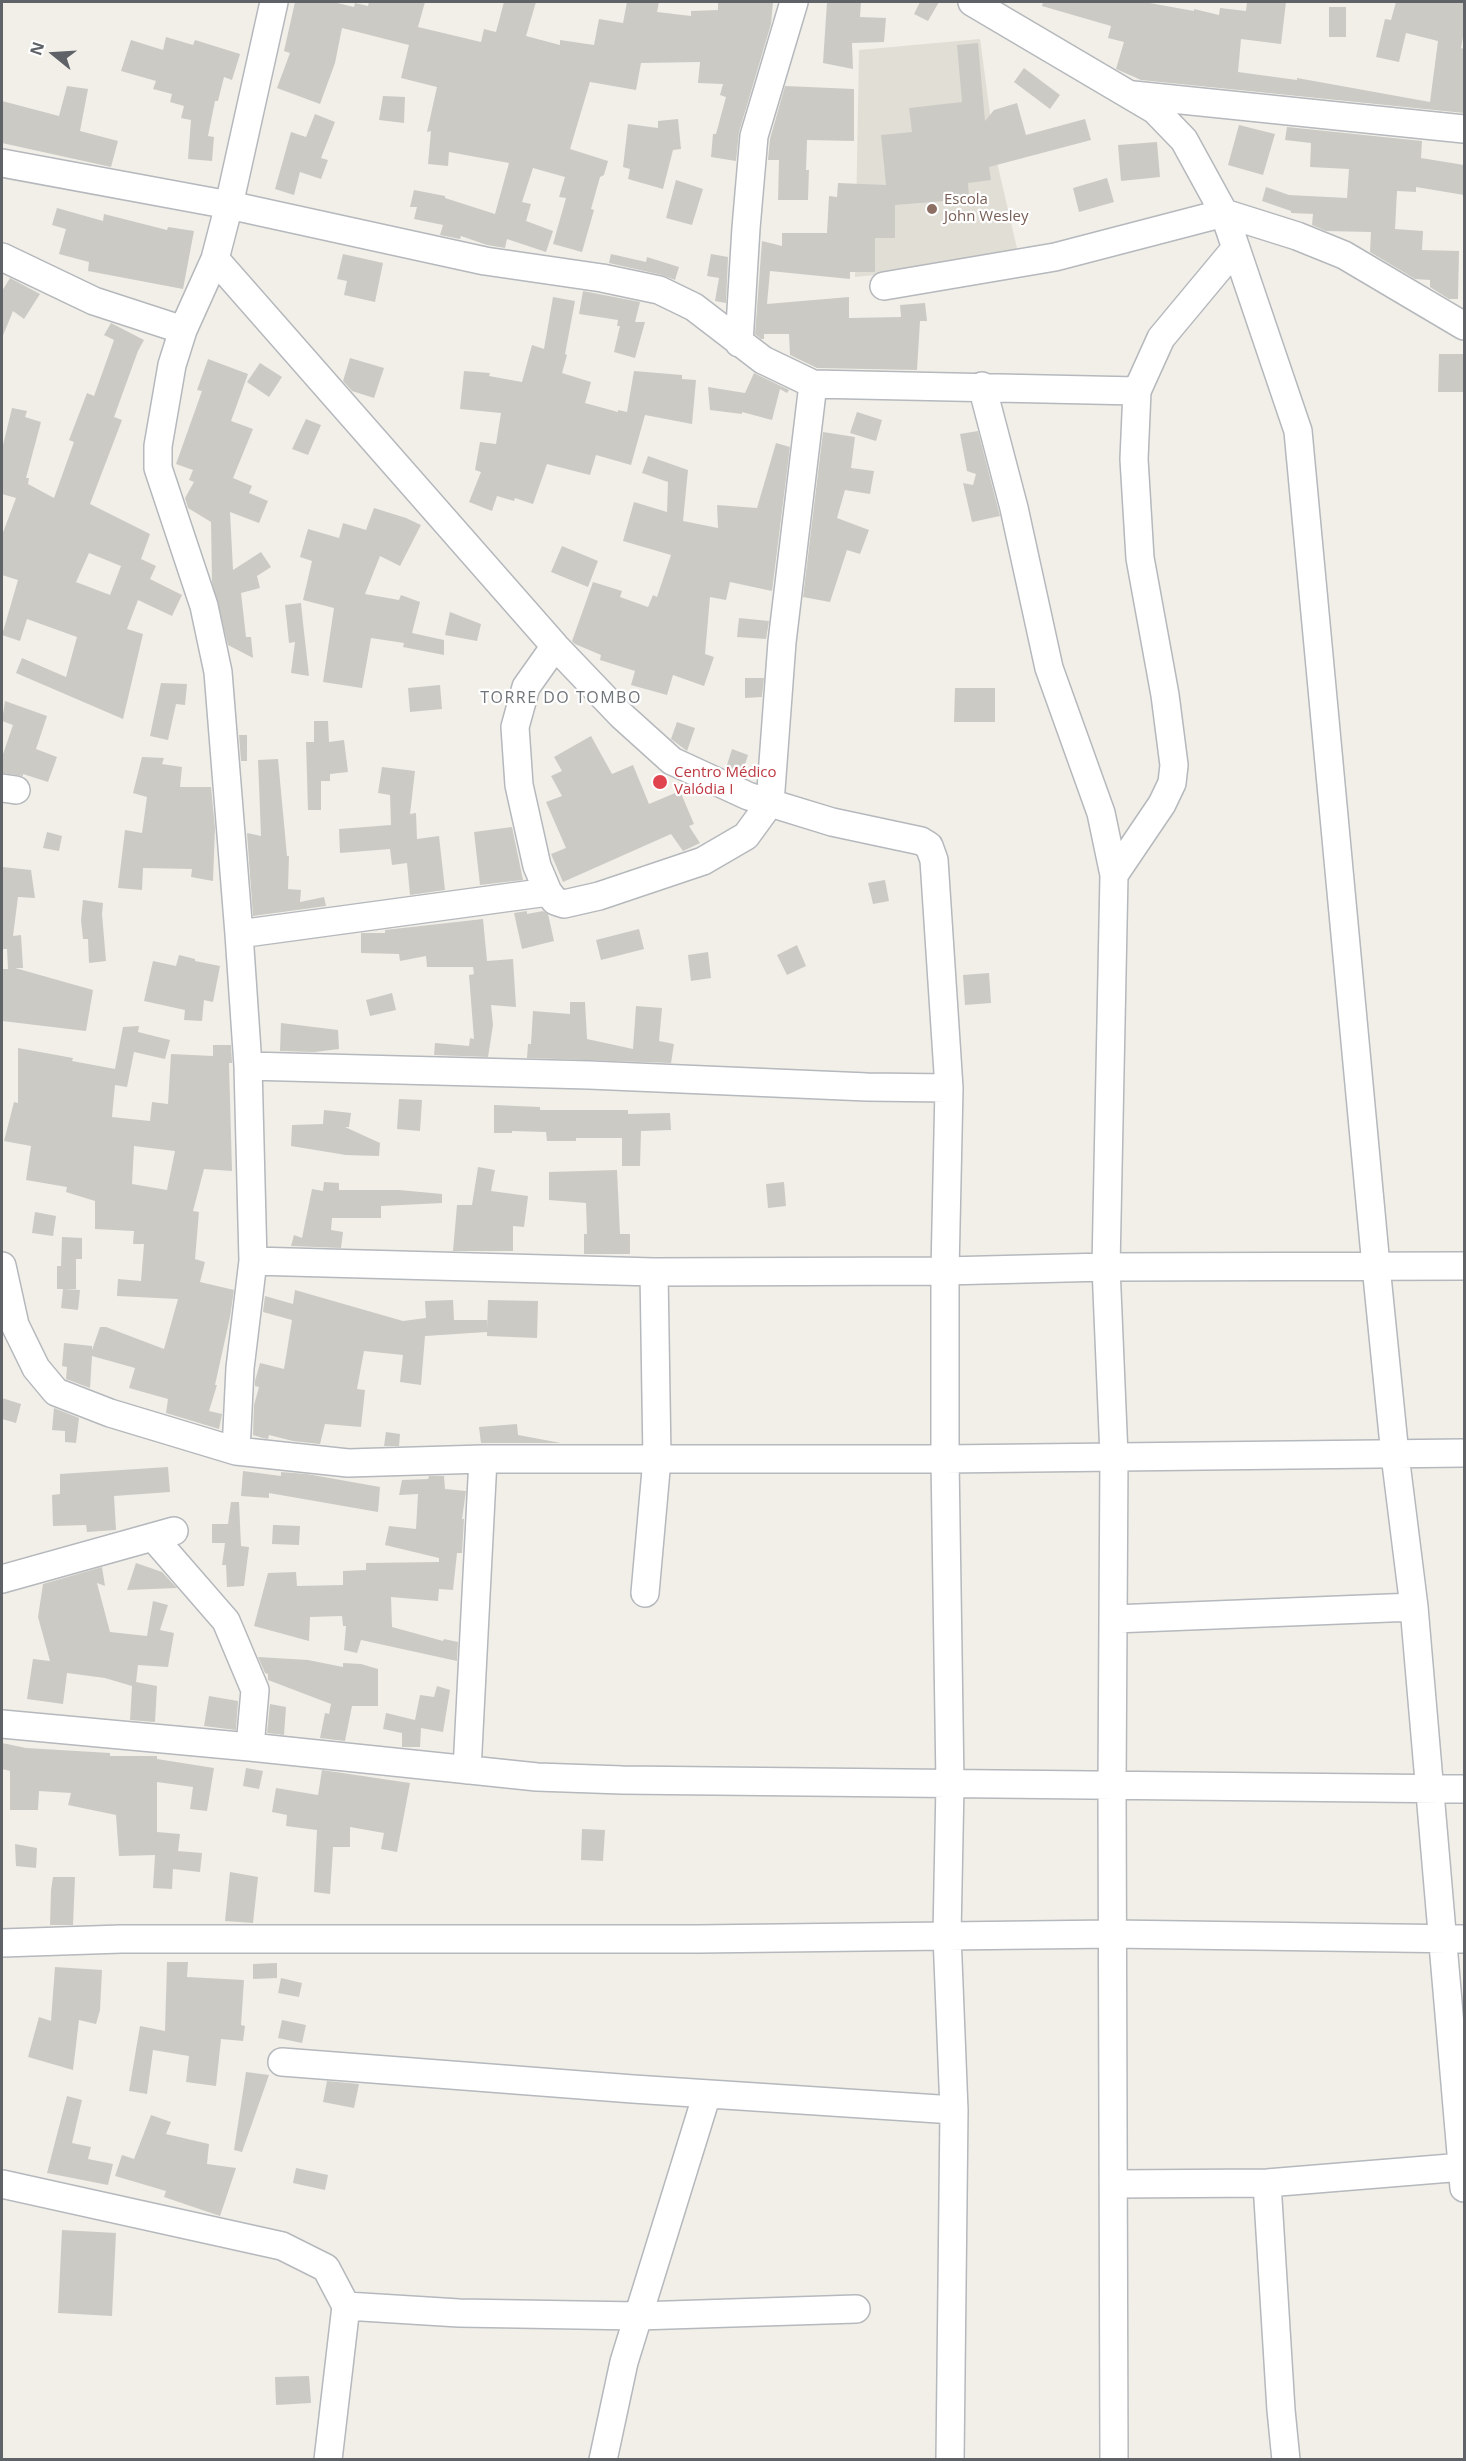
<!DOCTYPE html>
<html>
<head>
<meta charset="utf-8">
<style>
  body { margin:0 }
  #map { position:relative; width:1466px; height:2461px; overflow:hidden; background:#f1efe8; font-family:"Open Sans",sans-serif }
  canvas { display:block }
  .frame { position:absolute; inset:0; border:3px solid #5f6368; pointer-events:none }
  .north { position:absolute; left:24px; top:24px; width:60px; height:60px; -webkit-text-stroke:4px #fff; paint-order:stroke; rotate:288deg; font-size:16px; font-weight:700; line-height:24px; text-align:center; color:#5f6368 }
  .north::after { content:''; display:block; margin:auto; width:21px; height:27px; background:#5f6368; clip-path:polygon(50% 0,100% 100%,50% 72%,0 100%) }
</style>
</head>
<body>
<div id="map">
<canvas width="1466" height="2461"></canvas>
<div class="frame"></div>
<div class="north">N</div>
</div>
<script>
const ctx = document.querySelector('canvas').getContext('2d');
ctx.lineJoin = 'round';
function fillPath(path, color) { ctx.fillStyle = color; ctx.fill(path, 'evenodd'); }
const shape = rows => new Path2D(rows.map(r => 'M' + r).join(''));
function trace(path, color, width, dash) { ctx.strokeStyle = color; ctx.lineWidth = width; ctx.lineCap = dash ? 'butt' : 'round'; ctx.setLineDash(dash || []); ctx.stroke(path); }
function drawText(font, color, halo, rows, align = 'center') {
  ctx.font = font + ' "Open Sans",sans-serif'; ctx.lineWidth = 4.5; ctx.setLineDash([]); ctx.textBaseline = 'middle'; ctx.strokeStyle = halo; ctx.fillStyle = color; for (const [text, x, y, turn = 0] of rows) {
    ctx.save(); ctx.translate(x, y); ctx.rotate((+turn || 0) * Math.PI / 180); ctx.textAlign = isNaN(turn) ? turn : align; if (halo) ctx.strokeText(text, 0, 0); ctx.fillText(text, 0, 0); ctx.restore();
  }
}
fillPath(shape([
  [980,39,996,158,1020,261,855,277,859,50]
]), '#e1ded6');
fillPath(shape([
  [295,2,333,2,354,7,355,3,368,6,369,2,425,2,418,27,481,42,484,29,496,32,504,2,536,2,526,36,560,45,560,40,594,45,599,19,623,23,627,2,659,2,657,12,691,16,691,11,718,10,718,2,773,2,771,24,739,132,736,161,711,157,713,134,716,134,726,97,720,95,723,84,698,83,700,62,641,63,636,90,590,82,570,149,608,161,604,175,600,177,591,209,594,210,582,252,553,244,566,198,559,197,565,177,533,168,522,202,531,204,526,221,553,231,546,252,507,239,505,248,487,245,461,236,460,239,440,235,443,225,414,219,417,207,410,207,414,190,445,196,445,198,495,214,509,163,449,152,448,166,428,164,431,131,427,132,437,87,401,78,409,45,342,28,335,63,320,104,277,88,290,53,284,51],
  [827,2,861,2,860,17,886,18,884,42,852,43,853,69,823,63],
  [920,2,939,2,928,21,914,14],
  [1043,2,1144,2,1194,11,1194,9,1219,15,1220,8,1246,11,1247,2,1286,2,1281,44,1241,39,1238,72,1297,80,1297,78,1430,102,1438,41,1406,33,1399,62,1376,57,1385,19,1391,20,1396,2,1464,2,1464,32,1461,48,1464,49,1464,113,1141,80,1116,69,1124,42,1108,38,1111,26,1042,6],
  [1329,7,1346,7,1346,37,1329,37],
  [166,37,193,45,195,40,240,54,232,80,224,77,218,101,215,101,208,136,214,137,212,161,188,159,191,120,181,118,184,106,170,102,172,94,153,89,156,81,121,71,131,40,163,50],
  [978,43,985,121,994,110,1017,103,1026,135,1085,119,1091,140,989,167,991,180,968,183,969,199,895,205,895,238,875,238,875,272,850,272,850,279,770,271,767,304,849,297,849,318,901,317,900,305,925,303,927,321,920,321,917,370,817,368,790,355,789,334,764,334,764,339,761,339,755,334,762,241,782,246,782,233,827,233,829,196,837,197,838,183,886,185,881,135,912,132,909,108,962,102,957,45],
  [1024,68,1060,95,1050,109,1014,82],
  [67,86,88,89,80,131,118,141,111,167,2,143,2,101,59,116],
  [785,86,854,89,854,141,807,140,806,170,809,170,808,200,778,200,779,160,768,160,770,139],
  [383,96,405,97,404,123,379,120],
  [315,114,335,122,321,158,328,160,321,179,300,172,294,195,275,189,291,132,306,137],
  [678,119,681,149,673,150,663,189,628,179,630,169,623,167,628,124,658,128,658,121],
  [1239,125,1275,134,1263,175,1228,165],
  [1287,127,1422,141,1421,158,1464,165,1464,195,1416,187,1416,192,1397,191,1395,229,1423,231,1422,250,1459,251,1458,299,1449,299,1430,287,1430,280,1415,279,1370,252,1371,232,1326,231,1312,225,1313,214,1291,213,1291,211,1262,201,1266,187,1289,195,1347,198,1349,169,1310,167,1311,143,1285,140],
  [1157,142,1160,177,1121,181,1118,145],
  [1107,178,1114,202,1079,212,1073,188],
  [676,180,703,189,692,225,666,218],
  [57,208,103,221,104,214,167,230,168,227,194,231,183,289,88,271,89,262,59,254,66,229,52,225],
  [343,254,383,263,375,302,344,295,347,281,337,279],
  [611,254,646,262,647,257,679,267,675,280,662,275,609,263],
  [711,254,728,257,726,303,715,301,719,278,707,276],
  [10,278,40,294,24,319,13,311,2,338,2,291],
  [583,291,640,302,635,322,645,322,635,358,614,352,620,326,617,326,618,320,579,314],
  [553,297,575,301,565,354,567,355,562,373,591,382,585,403,618,412,618,410,627,412,634,371,682,375,682,379,696,380,692,424,645,415,631,465,596,455,590,475,547,464,533,504,515,498,514,501,497,496,492,511,469,502,481,472,475,470,480,442,496,444,501,413,460,409,464,371,490,373,489,376,522,382,532,345,544,349],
  [111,323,144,340,138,351,114,417,122,420,90,504,150,534,141,559,156,566,150,579,182,595,172,616,138,600,127,629,143,634,123,719,16,673,22,658,66,677,77,637,27,619,20,641,2,635,18,580,2,575,2,535,16,498,2,494,2,449,12,408,27,411,25,417,41,422,26,478,29,478,28,484,54,498,74,442,69,440,87,393,94,396,114,340,104,335],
  [89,553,121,566,110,595,76,582],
  [1439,354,1464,354,1464,392,1438,392],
  [350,358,384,368,374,398,352,391,343,381],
  [208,359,248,374,231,421,253,429,233,478,252,486,249,493,268,501,259,523,230,512,233,570,261,552,271,567,257,576,260,588,241,593,246,637,251,637,253,658,228,645,212,582,211,522,188,508,185,498,194,482,189,480,193,470,176,464,202,391,197,390],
  [260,363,282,377,269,397,247,382],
  [754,373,789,390,787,393,780,389,772,420,742,412,742,414,710,410,708,387,745,393],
  [857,412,882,420,876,441,850,433],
  [306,419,321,425,308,455,292,449],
  [978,431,1000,516,972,522,963,483,973,485,976,474,967,471,960,434],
  [823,432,855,437,851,468,874,471,870,494,845,490,837,518,869,530,860,554,847,550,830,602,803,597],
  [776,443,790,447,772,591,730,582,726,600,710,597,705,654,714,657,704,686,673,675,667,695,631,685,635,671,600,660,601,655,575,644,572,641,593,582,622,591,620,597,648,607,653,595,657,597,671,555,623,541,634,502,667,512,668,482,642,473,648,456,688,470,683,521,718,528,717,505,757,508],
  [374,508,406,518,421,525,400,566,380,556,365,594,399,600,401,595,420,602,412,633,444,640,444,655,403,647,404,643,371,638,362,688,323,682,334,608,303,600,312,561,300,557,308,529,339,538,343,523,366,530],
  [562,546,598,561,588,587,551,572],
  [301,603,303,623,309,676,291,673,295,642,289,643,285,605],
  [450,612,481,624,477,641,445,635],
  [739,618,769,621,766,639,737,637],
  [745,678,764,678,762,697,745,698],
  [161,683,187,684,185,705,176,704,168,740,150,736],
  [440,685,442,709,410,712,408,688],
  [955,688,995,688,995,722,954,722],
  [5,701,47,716,36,749,57,757,48,782,23,774,23,776,2,773,2,757,13,725,2,721],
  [314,721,328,721,329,742,344,740,348,772,330,774,330,781,321,781,321,810,308,810,306,742,314,742],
  [677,722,695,728,687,751,671,739],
  [239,735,247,735,247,761,241,761],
  [591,736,612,774,633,765,649,804,680,791,694,824,689,826,700,843,683,851,671,834,563,882,551,854,566,848,546,802,562,796,551,776,562,771,554,757],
  [732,749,748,755,742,774,726,768],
  [142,757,164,758,162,764,182,767,180,787,211,787,215,828,213,881,191,877,192,869,143,868,142,890,118,888,125,830,142,833,147,797,133,793],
  [278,759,287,856,289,856,288,889,301,890,300,902,324,897,326,906,253,916,247,833,261,836,258,760],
  [382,767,415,771,410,814,416,813,417,839,439,836,445,890,410,895,407,863,392,865,390,849,340,853,339,829,391,825,390,795,378,793],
  [512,827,523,880,480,885,474,832],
  [47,832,62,836,59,851,43,848],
  [2,867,31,870,35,898,18,897,13,936,21,935,23,968,15,968,93,990,86,1031,2,1021,2,969,8,969,7,949,2,949],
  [885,880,889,901,873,904,868,883],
  [83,900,103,903,102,914,106,961,89,963,88,939,83,939,81,920],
  [527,911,527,914,543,911,548,914,554,941,522,949,514,913],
  [483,919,487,961,513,959,516,1007,491,1005,493,1025,488,1057,434,1055,435,1043,469,1046,470,1038,474,1039,469,975,474,974,473,967,427,967,426,956,400,961,399,954,361,953,361,933,385,933,385,930],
  [639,929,644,949,601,960,596,940],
  [797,945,806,966,787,975,777,955],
  [708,952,711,978,691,981,688,955],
  [179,955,195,959,195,961,220,966,213,1002,204,1000,202,1021,184,1020,185,1010,144,1001,153,961,176,966],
  [989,973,991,1003,965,1005,963,975],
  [392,993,396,1010,370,1016,366,1000],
  [570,1002,585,1002,587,1039,633,1049,636,1006,662,1008,659,1041,674,1044,671,1063,527,1058,528,1044,531,1044,533,1011,570,1014],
  [281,1023,338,1030,339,1049,314,1052,280,1051],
  [139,1026,138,1032,170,1040,165,1059,134,1052,127,1087,115,1085,112,1117,150,1121,152,1102,168,1104,171,1054,213,1056,213,1045,231,1045,232,1063,229,1063,232,1171,204,1169,193,1211,199,1212,195,1259,205,1262,200,1282,234,1290,230,1317,215,1385,217,1385,209,1411,222,1414,219,1429,166,1413,168,1399,129,1388,135,1368,92,1356,90,1388,66,1379,67,1367,62,1366,64,1343,92,1346,92,1350,100,1327,106,1327,164,1349,178,1299,117,1296,118,1279,141,1281,144,1244,133,1244,134,1231,95,1229,95,1201,66,1192,67,1187,26,1180,31,1146,4,1141,14,1102,18,1103,18,1048,73,1058,72,1061,115,1069,123,1027],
  [134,1146,175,1151,167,1190,132,1184],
  [399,1099,422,1100,420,1131,397,1129],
  [494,1105,540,1107,540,1110,628,1110,628,1114,670,1113,671,1130,641,1131,640,1166,622,1166,622,1138,576,1138,576,1141,547,1141,546,1132,512,1131,512,1133,494,1133],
  [324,1110,351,1113,349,1127,345,1127,380,1143,379,1156,346,1155,291,1146,292,1125,323,1124],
  [478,1167,495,1170,491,1191,528,1196,524,1227,513,1226,513,1251,453,1251,457,1205,472,1205],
  [617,1170,620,1234,630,1234,630,1254,584,1254,584,1234,587,1234,586,1203,549,1200,549,1172],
  [324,1182,339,1183,339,1190,399,1190,442,1194,442,1203,381,1206,381,1218,332,1218,331,1230,343,1232,341,1248,291,1246,294,1235,302,1238,312,1189,323,1191],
  [784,1182,786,1206,768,1208,766,1184],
  [35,1212,56,1216,53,1236,32,1233],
  [62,1237,82,1238,82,1259,76,1259,76,1289,64,1289,80,1290,78,1310,61,1308,63,1289,57,1289,57,1266,61,1266],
  [295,1290,403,1321,426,1318,425,1301,453,1300,454,1320,487,1320,487,1329,488,1300,538,1301,537,1338,487,1336,487,1332,425,1336,421,1385,400,1382,403,1355,364,1351,357,1389,365,1390,361,1427,325,1424,320,1444,293,1441,269,1435,268,1439,263,1438,253,1435,254,1405,259,1387,255,1386,255,1381,260,1363,284,1369,292,1320,263,1312,265,1296,293,1304],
  [2,1398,21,1404,16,1423,2,1419],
  [54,1408,79,1418,76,1443,65,1442,65,1431,52,1430],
  [517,1424,518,1435,561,1443,481,1443,479,1427],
  [386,1432,400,1434,399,1446,384,1446],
  [168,1467,170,1492,114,1496,116,1530,87,1532,86,1525,53,1526,52,1495,60,1494,60,1474],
  [243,1471,281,1476,281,1472,307,1474,380,1487,378,1512,269,1493,269,1498,241,1496],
  [429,1476,444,1476,445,1489,466,1491,462,1519,464,1519,462,1553,457,1553,453,1590,439,1589,438,1601,391,1597,392,1627,443,1641,444,1639,458,1642,457,1661,361,1640,357,1653,344,1650,346,1626,343,1626,342,1616,310,1617,309,1641,254,1626,268,1573,296,1572,297,1586,343,1585,343,1571,366,1570,366,1563,439,1562,439,1558,385,1545,389,1526,416,1529,418,1494,399,1495,402,1480,428,1479],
  [231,1502,239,1502,241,1546,249,1547,244,1586,227,1587,226,1565,222,1565,225,1543,212,1543,212,1524,228,1524],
  [273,1525,300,1526,299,1545,272,1544],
  [136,1563,162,1572,177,1588,127,1590],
  [102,1567,105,1586,97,1583,110,1632,147,1636,153,1601,168,1605,160,1630,174,1633,168,1667,138,1665,136,1682,157,1686,155,1722,130,1720,132,1686,105,1678,67,1673,63,1704,27,1699,33,1659,50,1661,38,1617,43,1584],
  [258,1657,308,1660,343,1667,343,1663,361,1664,378,1669,378,1706,352,1706,345,1741,320,1738,325,1713,329,1714,331,1704,268,1680,268,1674,265,1673],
  [437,1686,450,1690,443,1732,421,1728,420,1747,402,1747,402,1733,383,1729,386,1713,415,1720,420,1695,434,1697],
  [209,1696,238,1701,236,1730,204,1726],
  [270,1704,286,1707,284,1735,267,1733],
  [2,1743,26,1748,110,1753,110,1756,157,1756,157,1759,214,1768,207,1811,190,1809,193,1787,157,1782,157,1832,180,1834,178,1851,202,1853,200,1872,173,1869,172,1889,153,1888,155,1855,119,1856,116,1815,68,1805,71,1793,39,1791,38,1810,10,1810,10,1771,2,1769],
  [246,1768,263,1771,259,1789,243,1786],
  [322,1770,410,1783,397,1852,381,1849,384,1833,350,1827,350,1847,333,1847,330,1894,314,1892,317,1830,286,1826,287,1815,272,1812,276,1788,318,1795],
  [582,1829,605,1830,603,1861,581,1860],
  [15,1844,37,1848,36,1868,16,1866],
  [230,1872,258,1877,253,1923,225,1921],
  [53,1877,75,1877,73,1925,50,1925,51,1890],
  [167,1962,188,1962,187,1977,244,1980,241,2025,245,2026,243,2041,221,2039,216,2086,186,2082,189,2056,153,2050,147,2094,129,2091,140,2026,165,2031],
  [277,1963,277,1978,253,1979,253,1964],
  [55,1967,102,1970,100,2010,96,2024,79,2020,73,2070,28,2057,39,2017,51,2021],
  [281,1978,302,1983,299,1997,278,1993],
  [282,2020,306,2025,302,2043,278,2038],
  [246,2072,269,2075,242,2152,234,2150],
  [327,2081,359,2084,354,2108,323,2102],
  [67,2096,82,2100,72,2143,91,2147,88,2159,113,2164,108,2185,47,2173],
  [151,2115,171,2122,166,2134,209,2144,207,2164,236,2168,220,2216,164,2197,166,2191,115,2176,122,2155,134,2159],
  [296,2168,328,2175,325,2190,293,2183],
  [62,2230,116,2233,112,2316,58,2313],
  [309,2376,311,2403,276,2405,275,2377]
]), '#cccac5');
const minor = shape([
  [972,2,1155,110,1184,140,1224,213,1298,431,1376,1266,1395,1455,1414,1607,1464,2188],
  [1133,95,1464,129],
  [2,163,229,205,485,261,602,278,659,290,694,307,763,360,813,384,1137,391],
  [2,257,94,301,183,330],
  [215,259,555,646,621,715,672,761,748,796,770,803,832,822,921,841,929,846,934,860,949,1088,945,1271,945,1459,950,1784,947,1935,954,2110,950,2460],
  [884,286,1055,257,1224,213,1297,236,1344,255,1464,326],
  [739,343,746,228,754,136,794,2],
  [982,386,1014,508,1049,668,1101,813,1114,875,1106,1267,1114,1456,1112,1786,1114,2460],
  [555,646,526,687,515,727,519,785,537,866,548,892,555,901,564,904,599,896,703,861,746,836,770,803,782,642,813,384],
  [2,788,16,790],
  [1114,875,1162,804,1172,783,1174,765,1165,695,1140,558,1134,459,1137,391,1161,338,1235,249],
  [239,934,548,892],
  [248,1066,589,1075,867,1087,949,1088],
  [253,1261,654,1272,945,1271,1106,1267,1464,1266],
  [2,1266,15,1325,36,1368,56,1392,110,1413,236,1451,348,1463,483,1459,945,1459,1464,1453],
  [236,1451,240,1368,253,1261,248,1066,239,934,218,672,204,606,158,468,158,446,172,365,183,330,215,259,229,205,274,2],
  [153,1537,226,1621,255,1690,250,1747],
  [2,1579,174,1531],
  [645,1593,657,1459,654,1272],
  [1114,1619,1414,1607],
  [2,1724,250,1747,537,1777,622,1780,1464,1789],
  [467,1770,483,1459],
  [2,1943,121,1939,698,1939,1113,1934,1464,1939],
  [282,2062,633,2089,954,2110],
  [1267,2183,1281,2410,1286,2460],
  [2,2184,282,2246,326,2268,346,2306,328,2460],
  [1114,2184,1267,2183,1463,2167],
  [346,2306,459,2313,638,2316,856,2309],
  [603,2460,624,2362,707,2094]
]);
trace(minor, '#b5b8bc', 30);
trace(minor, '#fff', 27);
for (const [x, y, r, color] of [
  [932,209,6,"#8d6e63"],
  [660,782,8,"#e0444e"]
]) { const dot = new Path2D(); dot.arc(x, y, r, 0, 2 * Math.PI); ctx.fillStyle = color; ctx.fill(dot); trace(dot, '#fff', 2); }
drawText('15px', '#785e54', '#fff', [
  ["Escola",944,200],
  ["John Wesley",944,217]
], 'left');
drawText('15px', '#be3a42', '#fff', [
  ["Centro Médico",674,773],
  ["Valódia I",674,790]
], 'left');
ctx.letterSpacing = '1.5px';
drawText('16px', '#70757a', '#fff', [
  ["TORRE DO TOMBO",561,698]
]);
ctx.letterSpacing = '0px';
</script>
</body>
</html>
